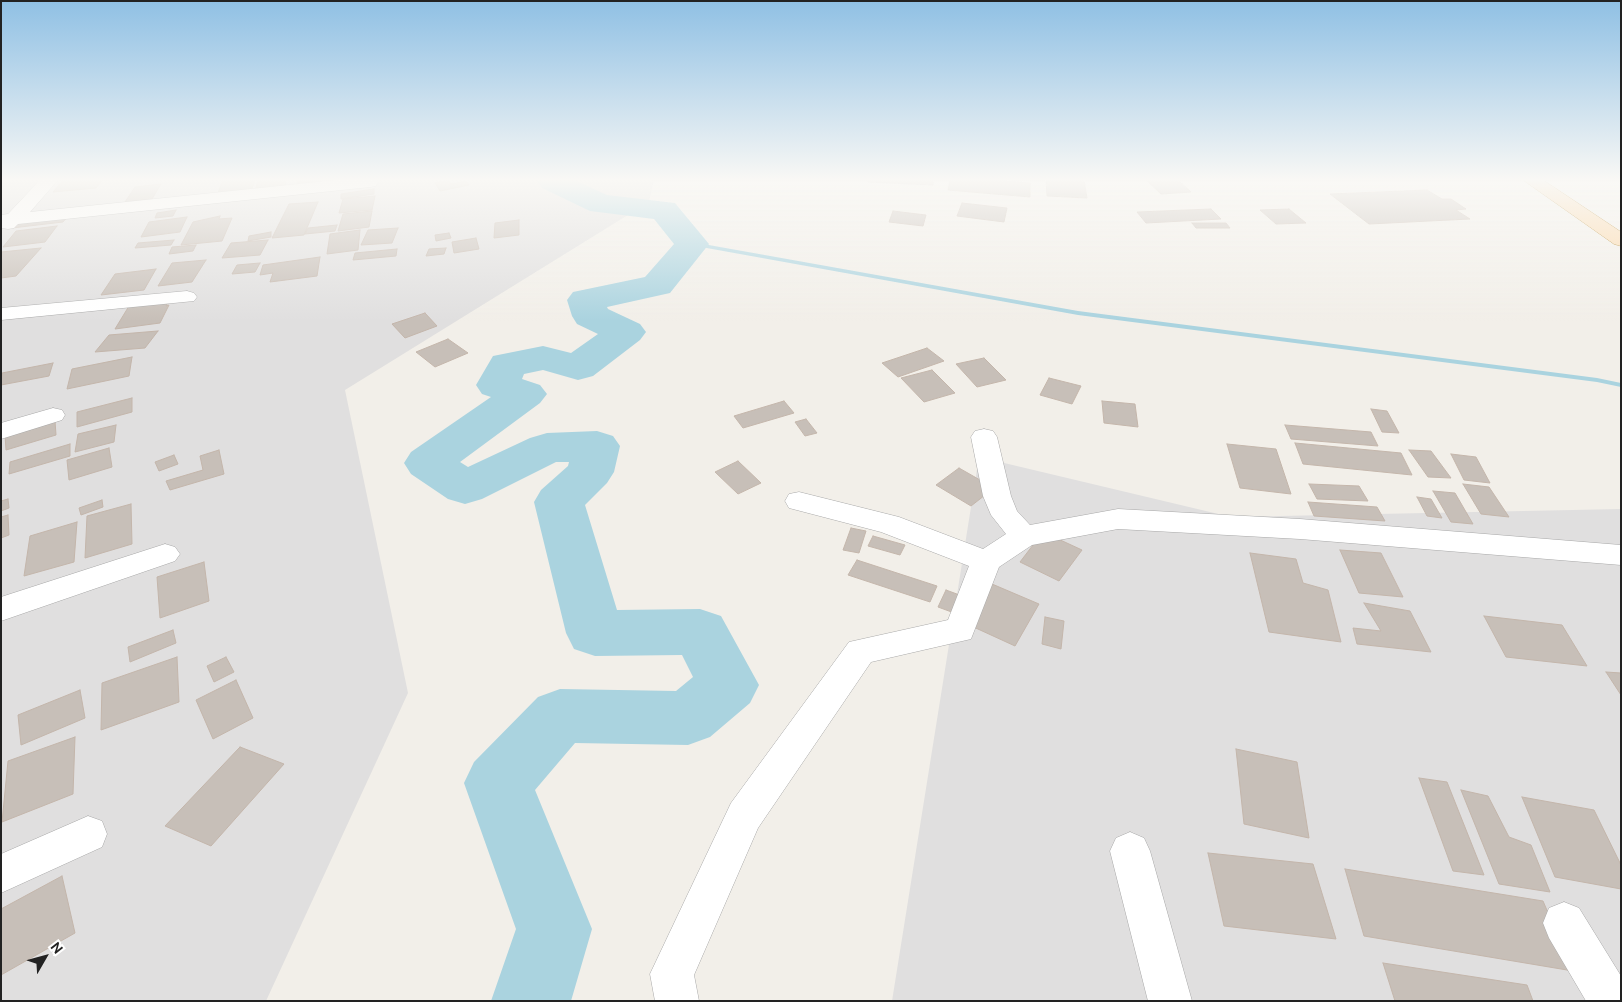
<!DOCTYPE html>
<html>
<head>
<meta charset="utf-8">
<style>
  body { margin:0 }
  #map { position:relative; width:1622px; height:1002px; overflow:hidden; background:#f2efe9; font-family:Ubuntu,sans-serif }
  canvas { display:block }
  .frame { position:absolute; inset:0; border:2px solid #222; pointer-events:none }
  .north { position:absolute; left:20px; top:932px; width:50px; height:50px; -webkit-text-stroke:4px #fff; paint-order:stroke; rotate:52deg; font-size:14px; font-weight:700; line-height:20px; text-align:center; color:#222 }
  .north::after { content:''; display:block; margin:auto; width:18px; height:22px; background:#222; clip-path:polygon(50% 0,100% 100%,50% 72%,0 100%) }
</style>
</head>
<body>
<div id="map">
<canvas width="1622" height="1002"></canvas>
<div class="frame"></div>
<div class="north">N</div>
</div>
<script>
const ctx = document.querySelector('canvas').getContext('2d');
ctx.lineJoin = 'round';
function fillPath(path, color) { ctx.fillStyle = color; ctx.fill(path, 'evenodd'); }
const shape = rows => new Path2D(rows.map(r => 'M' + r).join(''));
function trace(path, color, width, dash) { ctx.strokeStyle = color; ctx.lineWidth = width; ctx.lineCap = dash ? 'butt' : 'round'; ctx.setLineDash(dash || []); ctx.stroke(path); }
fillPath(shape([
  [1,180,654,180,649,202,345,390,408,693,266,1001,1,1001],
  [979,457,1231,517,1621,509,1621,1001,892,1001]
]), '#e0dfdf');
fillPath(shape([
  [692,242,1078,311,1597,378,1621,383,1621,387,1597,382,1078,315,690,245,690,243,692,242]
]), '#aad3df');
fillPath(shape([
  [539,180,574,180,607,195,675,203,709,244,670,293,607,307,608,309,640,324,646,332,640,340,593,376,578,380,543,370,524,374,522,379,540,385,547,394,540,403,460,462,468,467,530,438,547,433,597,431,613,436,620,446,614,472,607,483,585,505,617,610,700,609,721,616,759,685,750,703,710,737,688,745,575,743,535,790,592,929,571,1001,491,1001,516,929,464,783,474,762,538,697,560,689,676,691,693,677,682,655,595,656,574,649,566,633,534,502,541,490,568,466,569,462,556,462,482,499,465,504,448,499,411,474,404,463,411,452,491,397,482,394,476,385,493,356,543,346,571,353,598,334,577,324,572,316,567,300,573,292,645,277,674,244,654,219,590,211,542,188,538,182,539,180]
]), '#aad3df');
const building = shape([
  [63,180,108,180,102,181,96,188,53,192,63,180],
  [223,180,255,180,252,189,218,193,223,180],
  [258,180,286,180,285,187,255,191,258,180],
  [331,180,331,183,298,188,297,181,331,180],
  [448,180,451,184,466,181,469,185,440,191,435,183,448,180],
  [869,180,933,180,933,185,868,182,869,180],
  [950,180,997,180,1030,183,1030,197,948,190,950,180],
  [1046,180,1084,180,1087,198,1047,196,1046,180],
  [1146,180,1178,180,1191,192,1161,194,1146,180],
  [161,184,152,199,125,202,135,187,161,184],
  [374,189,374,194,341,199,341,194,374,189],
  [1427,190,1442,199,1451,199,1466,209,1456,210,1470,219,1369,224,1330,194,1427,190],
  [375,196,372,210,339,213,343,199,375,196],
  [318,202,304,235,272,238,289,204,318,202],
  [962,203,1007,208,1004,222,957,216,962,203],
  [1211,209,1221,219,1146,223,1137,212,1211,209],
  [1289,209,1306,223,1276,224,1260,210,1289,209],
  [176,210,173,216,155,218,157,213,176,210],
  [372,211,369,227,338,231,343,214,372,211],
  [893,211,926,215,923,226,889,222,893,211],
  [68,216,63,222,12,228,17,221,68,216],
  [220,216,219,219,232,218,222,241,181,245,193,222,220,216],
  [187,217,180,232,141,237,149,222,187,217],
  [519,220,519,235,494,238,495,223,519,220],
  [1192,223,1226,223,1230,228,1196,228,1192,223],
  [337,225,335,231,305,234,308,228,337,225],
  [57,226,45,242,3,247,16,231,57,226],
  [398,228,392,243,361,245,368,230,398,228],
  [360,230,358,250,327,254,330,234,360,230],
  [271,232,271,237,248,241,249,236,271,232],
  [449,233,451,238,436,241,435,235,449,233],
  [476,238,479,249,454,253,452,242,476,238],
  [174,240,171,245,135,248,138,243,174,240],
  [268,240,260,255,222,258,231,243,268,240],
  [196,245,193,251,169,254,172,247,196,245],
  [41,248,16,276,1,278,1,252,41,248],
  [446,248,444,254,426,256,429,249,446,248],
  [397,249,396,256,353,260,355,253,397,249],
  [320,257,317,276,270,282,273,273,260,275,263,265,320,257],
  [206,260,192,282,158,286,172,263,206,260],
  [260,263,255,272,232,274,237,265,260,263],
  [156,269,144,290,101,295,115,274,156,269],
  [169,301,166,306,169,305,160,323,115,329,129,306,169,301],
  [425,313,437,326,405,338,392,324,425,313],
  [158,331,145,348,95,352,109,335,158,331],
  [448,339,468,353,435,367,416,352,448,339],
  [927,348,944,361,898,377,882,363,927,348],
  [132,357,129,376,67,389,72,369,132,357],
  [984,358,1006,380,977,387,956,364,984,358],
  [53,363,49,376,1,385,2,373,53,363],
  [932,370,955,393,924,402,901,378,932,370],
  [1049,378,1081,386,1072,404,1040,395,1049,378],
  [132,398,132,412,77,427,77,412,132,398],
  [784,401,794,413,743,428,734,416,784,401],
  [1102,401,1135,404,1138,427,1104,423,1102,401],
  [1371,409,1387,411,1399,433,1382,432,1371,409],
  [806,419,817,433,805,436,795,422,806,419],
  [55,421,56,435,6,450,5,435,55,421],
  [116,425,114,442,75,452,78,434,116,425],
  [1285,425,1371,432,1378,446,1291,439,1285,425],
  [1295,443,1401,453,1412,475,1303,464,1295,443],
  [70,444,70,456,9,474,10,462,70,444],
  [1227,444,1276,449,1291,494,1240,488,1227,444],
  [109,448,112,467,69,480,67,460,109,448],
  [219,450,224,474,170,490,166,481,203,470,200,456,219,450],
  [1409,450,1431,451,1451,478,1428,477,1409,450],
  [1451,454,1476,457,1490,483,1464,480,1451,454],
  [174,455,178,464,159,471,155,462,174,455],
  [738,461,761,483,738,494,715,472,738,461],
  [959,468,994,488,971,506,936,485,959,468],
  [1309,484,1359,486,1368,501,1317,499,1309,484],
  [1463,484,1489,487,1509,517,1481,514,1463,484],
  [1433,491,1455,493,1473,524,1451,522,1433,491],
  [1417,497,1431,499,1442,518,1427,516,1417,497],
  [8,499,9,508,1,511,1,501,8,499],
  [102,500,103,507,81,515,79,508,102,500],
  [1308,502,1377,507,1385,521,1314,516,1308,502],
  [131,504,132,544,85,558,87,516,131,504],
  [8,515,9,535,1,538,1,517,8,515],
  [77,522,74,562,24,576,30,536,77,522],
  [851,528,866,531,859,553,843,550,851,528],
  [1043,532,1082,550,1059,581,1020,562,1043,532],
  [873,536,905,545,900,555,868,546,873,536],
  [1340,550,1381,553,1403,597,1359,593,1340,550],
  [1250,553,1296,559,1303,583,1328,590,1341,642,1269,632,1250,553],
  [857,560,937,586,930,602,848,575,857,560],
  [204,562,209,601,160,618,157,577,204,562],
  [992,584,1039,604,1015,646,967,624,992,584],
  [946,590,965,597,957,614,938,607,946,590],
  [1364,603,1410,611,1431,652,1357,644,1353,628,1381,631,1364,603],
  [1484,616,1562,625,1587,666,1506,657,1484,616],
  [1045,617,1064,621,1061,649,1042,644,1045,617],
  [173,630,176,643,130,662,128,647,173,630],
  [177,657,179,702,101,730,102,683,177,657],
  [226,657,234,672,214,682,207,666,226,657],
  [1606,672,1621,673,1621,695,1606,672],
  [236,680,253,718,213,739,196,700,236,680],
  [80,690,85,718,21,745,18,715,80,690],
  [75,737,73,794,2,822,8,761,75,737],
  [240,747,284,764,211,846,165,826,240,747],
  [1236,749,1297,762,1309,838,1244,824,1236,749],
  [1419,778,1447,782,1484,875,1453,871,1419,778],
  [1461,790,1488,796,1509,837,1531,845,1550,892,1499,884,1461,790],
  [1522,797,1594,810,1621,865,1621,889,1555,877,1522,797],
  [1208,853,1313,864,1336,939,1224,926,1208,853],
  [1345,869,1543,901,1573,971,1364,936,1345,869],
  [62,876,75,933,1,975,1,909,62,876],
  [1383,963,1527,985,1533,1001,1395,1001,1383,963]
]);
fillPath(building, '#c7bfb8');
trace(building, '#c4b6ab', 1);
const minor = shape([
  [40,180,58,180,30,212,337,180,377,180,378,182,376,186,370,187,18,224,14,228,8,229,2,228,1,215,8,214,40,180],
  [187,291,194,293,197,297,194,301,1,320,1,308,187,291],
  [53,408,62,410,65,415,62,420,1,439,1,423,53,408],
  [984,429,993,431,997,437,1011,496,1017,511,1030,525,1118,509,1300,519,1621,545,1621,565,1300,539,1118,529,1032,545,999,567,971,639,871,662,758,828,694,975,699,1001,655,1001,650,974,731,803,849,642,948,620,969,566,881,532,789,508,785,501,789,494,799,492,899,517,983,549,1006,534,991,515,983,496,971,437,975,431,984,429],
  [165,544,175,547,180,554,175,561,1,621,1,597,165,544],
  [88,816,102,821,107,834,102,847,1,893,1,854,88,816],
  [1130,832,1144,838,1150,851,1192,1001,1148,1001,1110,851,1116,838,1130,832],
  [1564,902,1579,908,1621,976,1621,1001,1586,1001,1549,938,1543,923,1549,908,1564,902]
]);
const primary = shape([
  [1523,180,1543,180,1621,232,1621,246,1614,244,1523,180]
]);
trace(minor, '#a9a9a9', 1);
trace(primary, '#a06b00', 1);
fillPath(minor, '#fff');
fillPath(primary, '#fcd6a4');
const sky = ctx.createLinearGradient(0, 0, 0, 321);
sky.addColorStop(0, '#8fc0e4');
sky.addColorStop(0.56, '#f9f8f5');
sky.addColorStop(1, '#f9f8f500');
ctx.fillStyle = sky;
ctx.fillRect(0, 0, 1622, 321);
</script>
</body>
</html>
